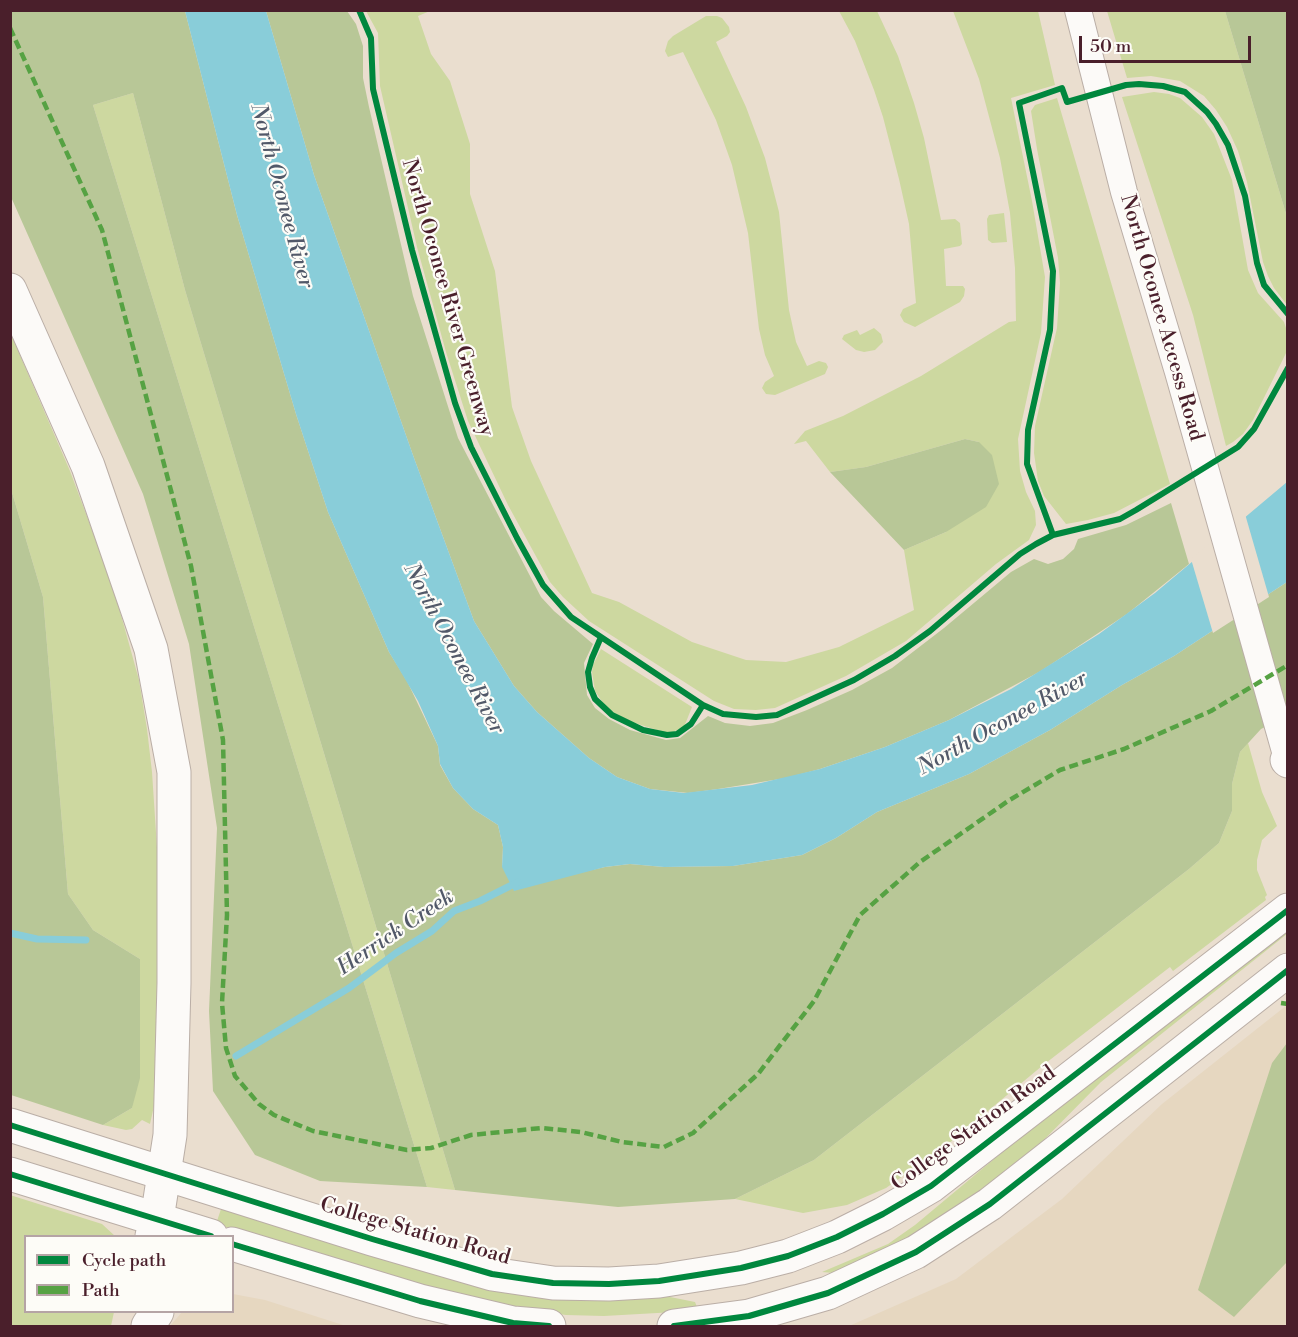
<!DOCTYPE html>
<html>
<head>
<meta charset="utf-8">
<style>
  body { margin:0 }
  #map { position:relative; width:1298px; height:1337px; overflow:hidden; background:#eadecf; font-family:"Libre Bodoni",serif }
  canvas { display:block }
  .frame { position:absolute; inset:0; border:12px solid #4a1f2b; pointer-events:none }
  .legend { position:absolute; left:24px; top:1235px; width:210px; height:78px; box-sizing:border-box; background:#fdfcf7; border:2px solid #b5a4a5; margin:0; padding:8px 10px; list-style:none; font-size:18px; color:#4a1f2b }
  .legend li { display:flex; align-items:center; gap:12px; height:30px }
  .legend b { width:30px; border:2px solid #b5a4a5 }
  .scale { position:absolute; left:1079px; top:36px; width:172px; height:27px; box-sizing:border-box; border:3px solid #4a1f2b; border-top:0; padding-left:8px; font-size:18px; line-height:21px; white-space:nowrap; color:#4a1f2b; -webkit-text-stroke:4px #fdfcf7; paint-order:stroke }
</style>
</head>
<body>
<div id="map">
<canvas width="1298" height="1337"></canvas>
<div class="frame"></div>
<ul class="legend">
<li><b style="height:8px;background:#00873e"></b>Cycle path</li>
<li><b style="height:8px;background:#56a243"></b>Path</li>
</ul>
<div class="scale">50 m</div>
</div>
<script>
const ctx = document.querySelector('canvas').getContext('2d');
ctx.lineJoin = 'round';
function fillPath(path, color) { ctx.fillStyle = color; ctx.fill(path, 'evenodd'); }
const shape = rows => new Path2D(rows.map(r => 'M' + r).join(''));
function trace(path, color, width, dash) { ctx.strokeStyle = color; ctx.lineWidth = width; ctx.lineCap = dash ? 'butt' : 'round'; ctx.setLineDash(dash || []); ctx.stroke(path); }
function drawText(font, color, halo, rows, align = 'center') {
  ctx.font = font + ' "Libre Bodoni",serif'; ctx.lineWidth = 4.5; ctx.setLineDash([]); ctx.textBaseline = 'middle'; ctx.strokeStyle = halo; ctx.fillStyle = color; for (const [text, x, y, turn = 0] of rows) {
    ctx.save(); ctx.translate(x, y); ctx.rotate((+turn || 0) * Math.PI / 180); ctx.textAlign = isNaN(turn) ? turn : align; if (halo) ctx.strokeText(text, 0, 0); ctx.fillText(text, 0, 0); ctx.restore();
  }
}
fillPath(shape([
  [1287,1005,1287,1326,849,1326,956,1279,1062,1199,1162,1104],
  [233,1294,265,1300,346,1326,170,1326,182,1312,232,1312]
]), '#e6d7c0');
fillPath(shape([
  [366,11,430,11,418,16,431,54,450,81,470,144,470,194,495,271,512,407,531,461,592,593,619,602,692,642,746,660,786,662,839,647,914,610,904,550,946,532,979,442,965,439,866,467,830,472,806,441,794,444,805,431,843,416,921,376,1009,322,1016,321,1015,268,1010,213,1000,158,979,79,953,11,1038,11,1055,85,1011,98,1032,201,1045,277,1041,333,1018,439,1020,471,1026,492,1035,511,1036,525,1029,540,996,564,906,641,846,676,775,708,756,710,734,709,714,701,589,621,563,597,550,582,508,505,468,421,446,352,417,247,380,86,378,33],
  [839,11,877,11,898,56,914,103,924,138,941,220,955,219,960,223,962,244,960,246,944,249,946,286,963,286,965,289,964,296,960,302,915,327,904,322,900,315,903,309,916,303,909,224,899,179,883,117,874,90,855,41],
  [1107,11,1225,11,1287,217,1287,305,1274,288,1268,276,1263,262,1247,182,1238,151,1227,127,1216,110,1204,96,1180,81,1151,76,1127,78],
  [706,16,717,16,722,18,729,27,730,32,727,36,716,42,746,107,765,158,779,212,789,310,796,342,807,366,819,361,826,363,828,367,825,374,775,395,766,394,762,388,765,382,774,376,765,355,759,329,748,233,732,165,716,120,683,52,668,57,665,51,668,41,673,36],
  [1154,92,1169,94,1180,98,1202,117,1214,134,1232,180,1248,270,1258,293,1284,322,1287,331,1287,351,1253,420,1243,434,1233,442,1226,446,1193,315,1122,97],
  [133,93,185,290,455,1190,427,1187,93,105],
  [1057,98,1170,484,1114,513,1088,520,1066,524,1044,496,1038,481,1034,453,1035,426,1057,328,1060,283,1058,258,1037,149,1031,111,1035,105],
  [1004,213,1007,242,992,243,988,240,987,219,989,215],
  [874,328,881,334,883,342,875,350,864,352,856,350,842,339,844,335,857,330,860,335],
  [10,332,70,471,113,586,139,680,147,729,152,772,158,863,156,1097,150,1124,142,1120,132,1129,126,1130,103,1125,132,1108,140,959,93,930,68,894,43,597,11,489],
  [601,649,692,707,684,727,670,733,663,732,632,722,616,714,605,706,595,691,592,672,593,665],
  [1248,743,1262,792,1277,826,1262,840,1257,860,1257,870,1267,895,1265,897,1266,900,1173,971,1170,967,1042,1066,947,1145,886,1188,847,1205,803,1213,735,1199,814,1160,1189,869,1219,843,1232,811,1232,784,1240,752],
  [1287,923,1287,934,1101,1082,1028,1156,1001,1177,919,1232,884,1251,834,1273,822,1272,888,1244,915,1225,1018,1139],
  [10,1195,102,1224,115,1236,26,1236,26,1312,114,1312,111,1326,11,1326],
  [222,1206,665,1296,695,1302,697,1307,693,1311,604,1316,566,1315,483,1303,350,1265,216,1224]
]), '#cdd8a0');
fillPath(shape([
  [10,11,185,11,237,215,296,414,328,512,389,652,407,681,438,746,440,765,453,788,473,809,498,825,503,847,502,867,578,873,605,867,630,864,664,867,733,866,802,855,836,838,877,812,969,774,1050,730,1122,685,1174,656,1287,582,1287,716,1261,729,1240,752,1232,784,1232,811,1219,843,1189,869,814,1160,735,1199,618,1207,455,1190,185,290,133,93,93,105,427,1187,320,1181,255,1155,213,1091,209,1011,217,828,189,644,143,494,11,197],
  [266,11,347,11,356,24,363,46,363,78,369,107,413,296,458,438,541,597,554,611,593,644,584,663,587,695,595,708,609,719,630,730,666,740,680,738,708,716,725,723,750,726,773,723,807,710,852,690,892,668,944,628,1011,572,1034,559,1048,564,1063,559,1074,549,1078,539,1126,525,1171,503,1189,564,1127,614,1041,671,949,720,885,747,820,769,786,778,718,789,688,793,650,789,617,777,589,758,537,712,514,686,474,621,414,458,314,175],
  [1225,11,1287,11,1287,217],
  [965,439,979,442,992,455,999,484,986,507,946,532,904,550,830,472,866,467],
  [11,489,43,597,68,894,93,930,140,959,140,1078,132,1108,103,1125,11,1095],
  [1287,1043,1287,1262,1234,1317,1198,1290,1272,1063]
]), '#b8c797');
fillPath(shape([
  [185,11,266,11,314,175,414,458,474,621,514,686,537,712,589,758,617,777,650,789,684,793,752,785,820,769,885,747,949,720,1011,689,1099,634,1155,593,1287,482,1287,582,1174,656,1122,685,1050,730,969,774,877,812,836,838,802,855,733,866,664,867,630,864,605,867,514,891,502,867,503,847,498,825,473,809,453,788,440,764,438,746,418,701,389,652,328,512,296,414,237,215]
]), '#89cdd9');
fillPath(shape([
  [1245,514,1269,597,1213,633,1191,559]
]), '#eadecf');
trace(shape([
  [10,933,37,939,86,940],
  [236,1056,349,988,396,953,432,931,454,911,480,901,518,882]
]), '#89cdd9', 7);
const street = shape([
  [1078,10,1124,192,1178,372,1288,762]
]);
const secondary = shape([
  [1287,760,1288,761],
  [10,1125,372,1239,492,1274,553,1283,609,1284,659,1281,741,1268,788,1256,837,1237,883,1214,931,1186,1288,910],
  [10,1174,211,1236],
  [232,1244,420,1301,513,1323,549,1326],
  [674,1326,749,1316,828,1293,916,1252,990,1204,1288,970]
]);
const highway = shape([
  [10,290,88,466,151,649,174,772,174,983,170,1135,157,1219,152,1236],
  [148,1326,157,1312]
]);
trace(street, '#baaea6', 28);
trace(secondary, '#baaea6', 35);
trace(highway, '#baaea6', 35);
trace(street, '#fcfaf8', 26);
trace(secondary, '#fcfaf8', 33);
trace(highway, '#fcfaf8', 33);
trace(shape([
  [10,28,102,230,191,566,223,740,227,915,222,1003,226,1048,235,1076,259,1104,274,1115,313,1131,407,1150,431,1148,471,1135,542,1128,581,1132,622,1142,664,1147,693,1133,758,1074,814,1001,860,915,920,862,1008,801,1060,770,1124,749,1211,711,1288,665],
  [1281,1003,1288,1004]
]), '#56a243', 4.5, [9, 4.5]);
trace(shape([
  [359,10,371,38,373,89,412,250,455,403,471,447,517,538,543,585,571,617,703,705,723,714,756,717,777,715,854,680,895,656,930,631,1020,554,1036,544,1053,535,1120,519,1136,510,1238,447,1254,429,1288,368],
  [1053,535,1027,464,1028,430,1050,330,1053,271,1019,103,1062,88,1067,102,1126,85,1139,84,1163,86,1185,92,1207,112,1216,124,1228,145,1245,196,1257,263,1264,285,1288,314],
  [601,637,592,658,588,672,590,687,595,699,612,715,643,730,667,735,677,734,691,724,703,705],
  [10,1125,372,1239,492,1274,553,1283,609,1284,659,1281,741,1268,788,1256,837,1237,883,1214,931,1186,1288,910],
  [10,1174,211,1236],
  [232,1244,420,1301,513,1323,549,1326],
  [674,1326,749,1316,828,1293,916,1252,990,1204,1288,970]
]), '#00873e', 6);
drawText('21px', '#4a1f2b', '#fdfcf7', [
  ["North Oconee River Greenway",447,298,74],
  ["North Oconee Access Road",1161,318,74],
  ["College Station Road",974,1129,-36],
  ["College Station Road",415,1232,16]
]);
drawText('italic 22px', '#525969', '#fdfcf7', [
  ["North Oconee River",281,196,75],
  ["North Oconee River",453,649,62],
  ["North Oconee River",1003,724,-29],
  ["Herrick Creek",396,933,-34]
]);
</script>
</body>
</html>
